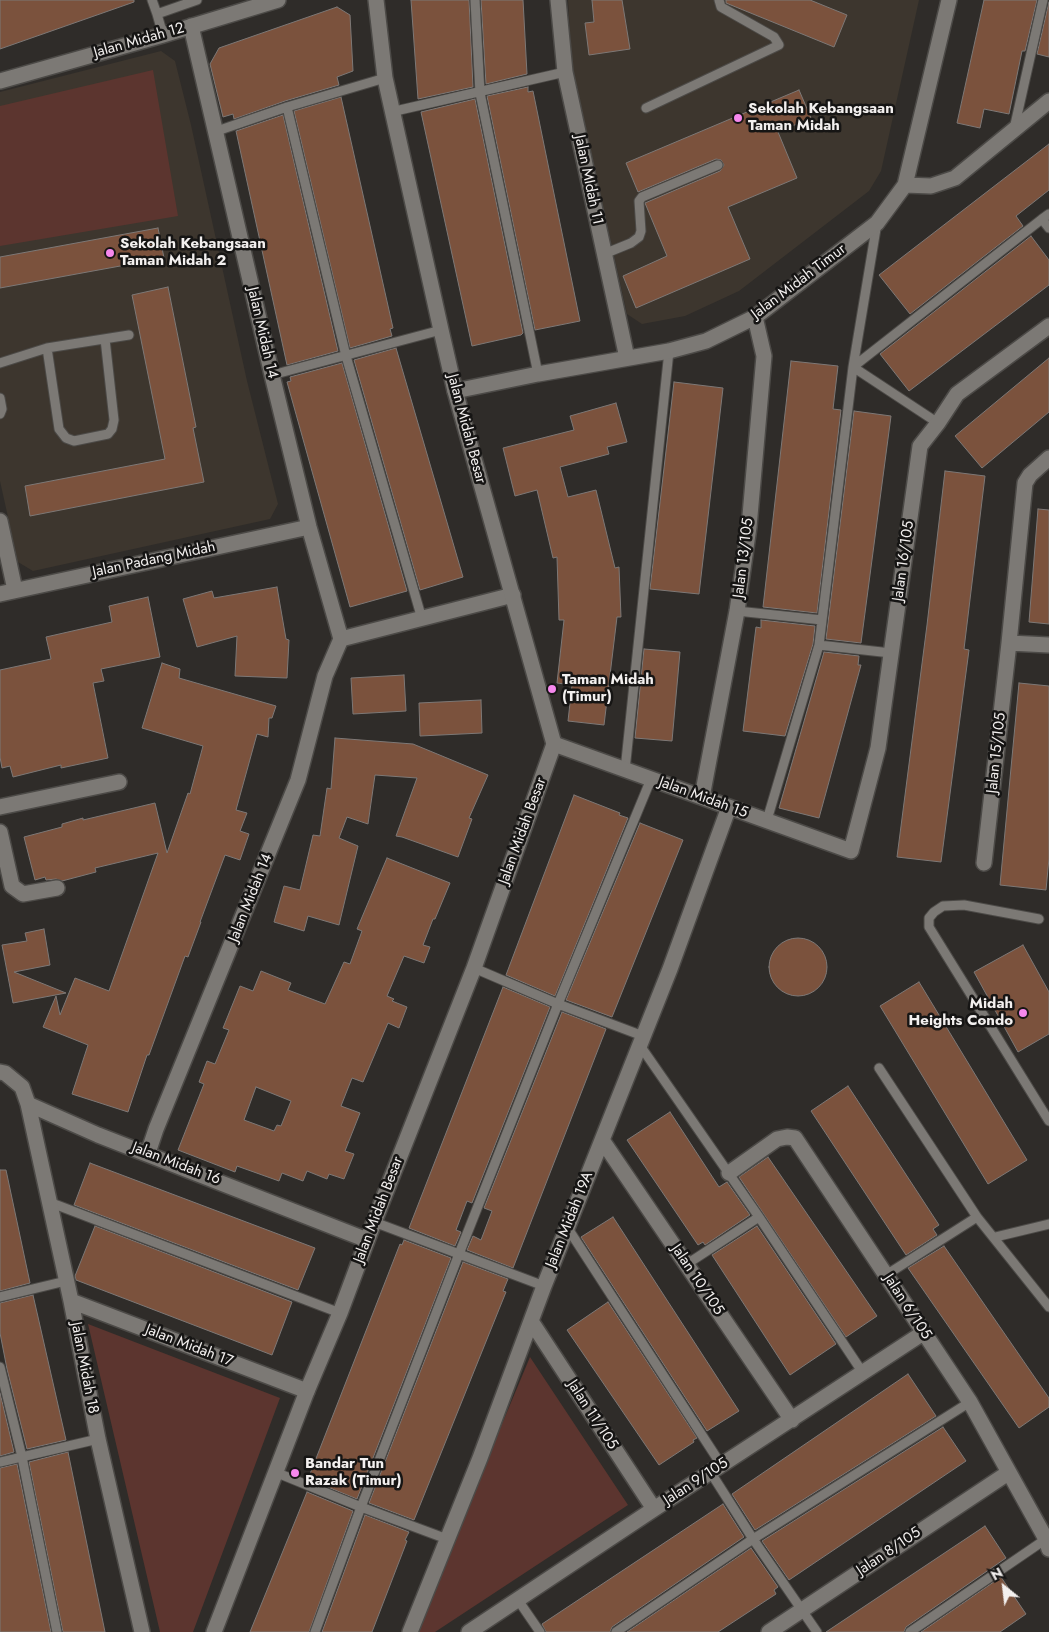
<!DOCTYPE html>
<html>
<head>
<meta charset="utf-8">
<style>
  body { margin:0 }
  #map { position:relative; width:1049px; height:1632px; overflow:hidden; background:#2f2c29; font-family:Jost,sans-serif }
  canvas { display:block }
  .north { position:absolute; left:979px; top:1562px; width:50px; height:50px; -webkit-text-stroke:4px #161514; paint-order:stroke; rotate:331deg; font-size:14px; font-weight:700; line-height:20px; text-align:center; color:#f3f0ef }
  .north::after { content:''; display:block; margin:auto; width:18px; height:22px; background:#f3f0ef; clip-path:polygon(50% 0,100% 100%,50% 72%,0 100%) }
</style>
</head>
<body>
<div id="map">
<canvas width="1049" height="1632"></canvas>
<div class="north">N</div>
</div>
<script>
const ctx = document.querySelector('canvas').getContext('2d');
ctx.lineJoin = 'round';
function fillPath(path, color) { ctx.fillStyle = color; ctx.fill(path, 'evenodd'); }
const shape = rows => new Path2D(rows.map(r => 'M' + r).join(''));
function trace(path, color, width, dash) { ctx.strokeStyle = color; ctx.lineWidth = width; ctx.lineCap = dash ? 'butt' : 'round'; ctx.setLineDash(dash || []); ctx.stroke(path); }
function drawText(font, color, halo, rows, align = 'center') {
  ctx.font = font + ' Jost,sans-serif'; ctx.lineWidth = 5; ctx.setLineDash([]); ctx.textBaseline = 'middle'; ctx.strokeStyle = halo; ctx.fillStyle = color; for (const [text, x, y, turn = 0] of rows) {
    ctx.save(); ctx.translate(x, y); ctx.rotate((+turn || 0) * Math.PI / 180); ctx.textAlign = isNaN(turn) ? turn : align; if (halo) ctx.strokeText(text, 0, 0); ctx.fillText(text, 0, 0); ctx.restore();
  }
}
fillPath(shape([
  [568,0,919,0,881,171,869,191,739,291,685,316,642,324,627,314,572,65],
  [161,51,175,61,191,125,247,381,278,504,270,519,33,571,18,562,0,481,0,92]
]), '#3d362e');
fillPath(shape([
  [153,70,178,216,0,246,0,106],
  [88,1324,280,1398,193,1632,160,1632],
  [530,1357,628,1505,435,1632,415,1632]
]), '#5c352f');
const building = shape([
  [0,0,134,0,134,2,0,49,0,0],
  [411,0,469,0,473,87,418,99,411,0],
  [481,0,523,0,527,74,486,84,481,0],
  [592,0,622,0,630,49,589,55,585,23,594,22,592,0],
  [726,0,810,0,847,15,834,47,726,3,726,0],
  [984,0,1037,0,1025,51,1022,51,1009,114,984,109,980,128,957,123,984,0],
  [1049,2,1049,57,1037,54,1049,2],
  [337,7,350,15,353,71,337,77,339,85,285,101,234,119,233,114,223,117,210,64,219,48,337,7],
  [528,87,528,92,533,91,580,321,535,330,487,96,528,87],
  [799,90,811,118,778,132,797,178,728,207,750,259,636,308,623,276,667,256,645,203,720,171,724,165,721,160,716,159,638,192,626,163,799,90],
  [341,97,393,328,390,329,392,336,350,348,294,111,341,97],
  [475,99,523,333,521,335,472,346,421,112,475,99],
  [283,115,338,351,287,365,236,131,283,115],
  [1049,144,1049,190,1016,216,1023,226,910,314,879,275,1049,144],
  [158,228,164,258,0,288,0,257,158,228],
  [1031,236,1049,260,1049,285,909,391,880,354,1031,236],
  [168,287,196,427,193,428,204,482,30,516,25,486,165,459,132,295,168,287],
  [396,348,463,577,420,590,354,360,396,348],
  [1049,358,1049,412,982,468,955,436,1049,358],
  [791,361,838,366,833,409,841,410,817,613,763,607,791,361],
  [342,363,407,591,350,607,287,382,291,381,290,377,342,363],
  [674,382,723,388,699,594,650,589,674,382],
  [616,403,627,442,607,447,609,454,560,467,568,497,596,490,615,568,619,567,621,617,617,617,604,725,568,721,572,685,557,683,564,620,559,620,557,557,553,558,537,490,515,496,503,448,574,430,570,416,616,403],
  [854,411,891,416,861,643,826,639,854,411],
  [945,471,985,476,964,649,969,650,941,862,897,857,927,625,945,471],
  [1038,509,1049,510,1049,624,1029,622,1038,509],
  [277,587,286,639,289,640,287,678,235,676,237,636,197,647,183,599,212,591,214,598,277,587],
  [148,597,160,657,101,669,104,681,93,683,108,758,61,768,61,765,13,777,10,766,2,768,0,757,0,670,51,659,46,637,112,622,109,606,148,597],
  [761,620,815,626,813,644,785,736,743,731,756,627,761,628,761,620],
  [644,649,680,652,672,741,635,738,644,649],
  [824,652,859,656,858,665,861,665,819,818,779,808,824,652],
  [162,663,180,669,179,678,276,706,272,718,269,718,268,737,257,734,236,810,247,813,240,831,249,834,240,860,225,855,200,922,201,922,188,957,185,956,149,1055,147,1055,128,1112,72,1094,88,1045,43,1027,56,996,60,1015,75,978,109,991,158,853,95,868,96,872,62,881,56,879,46,880,45,877,35,880,24,837,62,827,62,824,83,818,83,820,155,803,167,853,188,793,190,794,203,746,142,728,162,663],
  [404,675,406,711,353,714,351,678,404,675],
  [1019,683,1049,686,1049,858,1046,890,1000,885,1019,683],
  [481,700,482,733,420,736,419,703,481,700],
  [335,738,413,744,488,775,469,818,472,819,458,857,402,837,396,836,417,778,375,775,368,824,347,817,339,838,358,846,339,925,308,916,304,931,274,922,284,886,300,890,313,835,320,836,327,788,331,789,335,738],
  [574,795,620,813,619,815,628,818,555,996,506,975,574,795],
  [640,823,683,840,612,1017,566,1000,640,823],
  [387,858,450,883,435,919,433,919,423,945,430,947,424,963,404,956,387,996,394,999,392,1001,407,1007,399,1028,388,1023,363,1082,352,1078,341,1106,360,1113,345,1151,354,1154,344,1179,329,1174,327,1179,307,1171,303,1181,282,1173,279,1181,237,1166,235,1172,178,1150,204,1084,199,1082,207,1061,215,1064,229,1030,223,1028,240,986,253,991,261,971,291,983,288,990,325,1004,344,962,350,964,362,931,357,929,387,858],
  [256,1087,291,1101,281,1126,277,1125,274,1131,244,1120,256,1087],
  [44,929,50,965,14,972,66,993,13,1003,2,945,27,941,25,933,44,929],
  '769 967a29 29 0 1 1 58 0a29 29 0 1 1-58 0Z',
  [1023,945,1049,992,1049,1034,1018,1052,974,972,1023,945],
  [919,982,1027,1160,988,1184,880,1006,919,982],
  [503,987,550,1007,472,1203,467,1201,456,1230,461,1232,455,1246,409,1228,503,987],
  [562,1012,606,1029,513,1268,467,1250,473,1236,481,1240,492,1211,484,1208,562,1012],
  [848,1086,939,1225,933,1229,937,1235,906,1255,811,1111,848,1086],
  [670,1112,719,1187,727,1182,750,1215,705,1245,703,1242,698,1245,627,1140,670,1112],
  [768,1157,877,1316,846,1337,739,1177,768,1157],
  [90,1163,315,1248,298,1290,74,1205,90,1163],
  [0,1170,6,1170,30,1283,0,1291,0,1170],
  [613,1217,739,1411,707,1431,581,1237,613,1217],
  [95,1226,292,1302,272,1355,76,1280,75,1276,95,1226],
  [757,1226,836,1344,790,1375,712,1255,757,1226],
  [404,1240,451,1258,357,1499,308,1479,400,1244,402,1245,404,1240],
  [944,1246,1049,1398,1049,1407,1019,1428,908,1268,944,1246],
  [463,1262,508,1279,503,1291,506,1292,414,1520,369,1503,463,1262],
  [33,1295,66,1440,27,1449,7,1369,0,1333,0,1303,33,1295],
  [608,1302,697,1438,693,1440,694,1442,659,1465,567,1330,608,1302],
  [908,1374,936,1416,755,1530,732,1494,908,1374],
  [0,1393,14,1452,0,1456,0,1393],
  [943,1427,966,1461,789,1580,762,1541,943,1427],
  [68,1452,84,1530,105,1632,63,1632,29,1462,68,1452],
  [17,1464,51,1632,0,1632,0,1468,17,1464],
  [307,1492,353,1511,309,1632,250,1632,307,1492],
  [723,1504,744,1537,612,1627,610,1632,546,1632,542,1624,723,1504],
  [365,1515,409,1532,405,1540,407,1541,372,1632,322,1632,365,1515],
  [985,1526,1006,1558,906,1627,904,1632,826,1632,985,1526],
  [751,1548,778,1587,774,1590,776,1594,718,1632,627,1632,751,1548],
  [1001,1577,1026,1614,1000,1632,921,1632,1001,1577]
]);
fillPath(building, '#7b523d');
trace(building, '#7d7876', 1);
const service = shape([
  [152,0,157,14,163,35],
  [475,0,480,93,538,374],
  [157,14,197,0],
  [287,107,346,356,422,619],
  [646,108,779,45,774,37,721,7,719,0],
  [391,112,565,72],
  [1014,129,1043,0],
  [217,131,287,107,385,78],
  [1049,214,1042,219,1049,228],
  [604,254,631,243,639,237,641,231,639,201,642,197,718,165],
  [47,348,59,429,66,438,74,441,108,434,112,429,114,420,105,339],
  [0,363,47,348,129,335],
  [853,367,1042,219],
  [853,367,938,423],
  [272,375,441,330],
  [0,398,2,409,0,414],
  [737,611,822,620],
  [819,645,891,653],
  [625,770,669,351],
  [767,820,819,645,853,367,877,223],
  [1039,919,964,905,943,906,934,912,929,918,929,927,1049,1121],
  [474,968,558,1004,643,1036],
  [639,1044,759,1217,863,1373],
  [879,1068,977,1217,886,1275],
  [49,1202,340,1313],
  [977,1217,1049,1307],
  [374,1222,544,1286],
  [567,1227,722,1466],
  [995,1237,1049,1224],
  [687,1264,759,1217],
  [0,1297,66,1281],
  [0,1367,22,1457,57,1632],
  [0,1462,98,1439],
  [275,1472,361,1507,447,1539],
  [711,1473,753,1539,817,1632],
  [518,1600,540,1632],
  [315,1632,361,1507,459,1254,558,1004,651,779],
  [616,1632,753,1539,970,1402],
  [910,1632,1046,1539]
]);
const minor = shape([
  [558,0,565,72,627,358],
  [0,81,163,35,278,0],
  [905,185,931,186,955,178,1049,101],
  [455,391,538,374,669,351,706,341,755,317,877,223,905,185,949,0],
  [0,521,15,590],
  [0,594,309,527],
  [341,639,513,595],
  [1009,643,1049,645],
  [554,744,851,851,878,748,920,446,938,423,957,394,1049,326],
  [702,797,737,611,749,527,764,356,755,317],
  [0,807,119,782],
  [0,832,12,886,23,894,57,888],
  [984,863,1009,643,1025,483,1030,475,1049,458],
  [0,1072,5,1073,22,1087,28,1104,98,1135,367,1240],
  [28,1104,71,1301,98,1439,142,1632],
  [602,1140,792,1420],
  [148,1153,156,1129,298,780,325,676,341,639,309,527,272,375,191,26],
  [729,1173,777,1139,787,1137,795,1138,970,1402,1046,1539,1049,1549],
  [71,1301,307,1391],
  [531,1321,654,1509],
  [410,1632,480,1458,544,1286,670,969,729,807],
  [469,1632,654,1509,923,1333],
  [769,1632,1008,1473]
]);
const tertiary = shape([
  [214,1632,307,1391,340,1313,374,1222,474,968,554,744,455,391,441,330,385,78,376,0]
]);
trace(service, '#4c4a47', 11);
trace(minor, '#4c4a47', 18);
trace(tertiary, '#4c4a47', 18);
trace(service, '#7c7975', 9);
trace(minor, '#7c7975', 15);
trace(tertiary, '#7c7975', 15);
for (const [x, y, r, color] of [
  [738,118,5,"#f688ed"],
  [110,253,5,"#f688ed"],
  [552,689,5,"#f688ed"],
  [1023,1013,5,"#f688ed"],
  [295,1473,5,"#f688ed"]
]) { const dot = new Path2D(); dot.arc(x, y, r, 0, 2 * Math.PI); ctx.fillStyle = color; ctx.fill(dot); trace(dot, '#161514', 2); }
drawText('15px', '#f3f0ef', '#161514', [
  ["Jalan Midah 12",139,41,-16],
  ["Jalan MIdah 11",588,180,78],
  ["Jalan Midah Timur",799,282,-37],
  ["Jalan Midah 14",262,333,77],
  ["Jalan Midah Besar",466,429,75],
  ["Jalan 13/105",744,558,-83],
  ["Jalan Padang Midah",154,560,-12],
  ["Jalan 16/105",904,561,-82],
  ["Jalan 15/105",997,753,-84],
  ["Jalan Midah 15",703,798,20],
  ["Jalan Midah Besar",523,831,-70],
  ["Jalan Midah 14",251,898,-68],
  ["Jalan Midah 16",176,1164,21],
  ["Jalan Midah Besar",379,1210,-69],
  ["Jalan Midah 19A",570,1220,-68],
  ["Jalan 10/105",697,1280,56],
  ["Jalan 6/105",907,1307,57],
  ["Jalan Midah 17",189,1346,21],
  ["Jalan Midah 18",84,1368,79],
  ["Jalan 11/105",592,1415,57],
  ["Jalan 9/105",696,1482,-33],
  ["Jalan 8/105",889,1552,-34]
]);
drawText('bold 15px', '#f3f0ef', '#161514', [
  ["Sekolah Kebangsaan",748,109],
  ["Taman Midah",748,126],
  ["Sekolah Kebangsaan",120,244],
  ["Taman Midah 2",120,261],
  ["Taman Midah",562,680],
  ["(Timur)",562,697],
  ["Midah",1013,1004,"right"],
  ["Heights Condo",1013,1021,"right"],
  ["Bandar Tun",305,1464],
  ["Razak (Timur)",305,1481]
], 'left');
</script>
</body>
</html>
